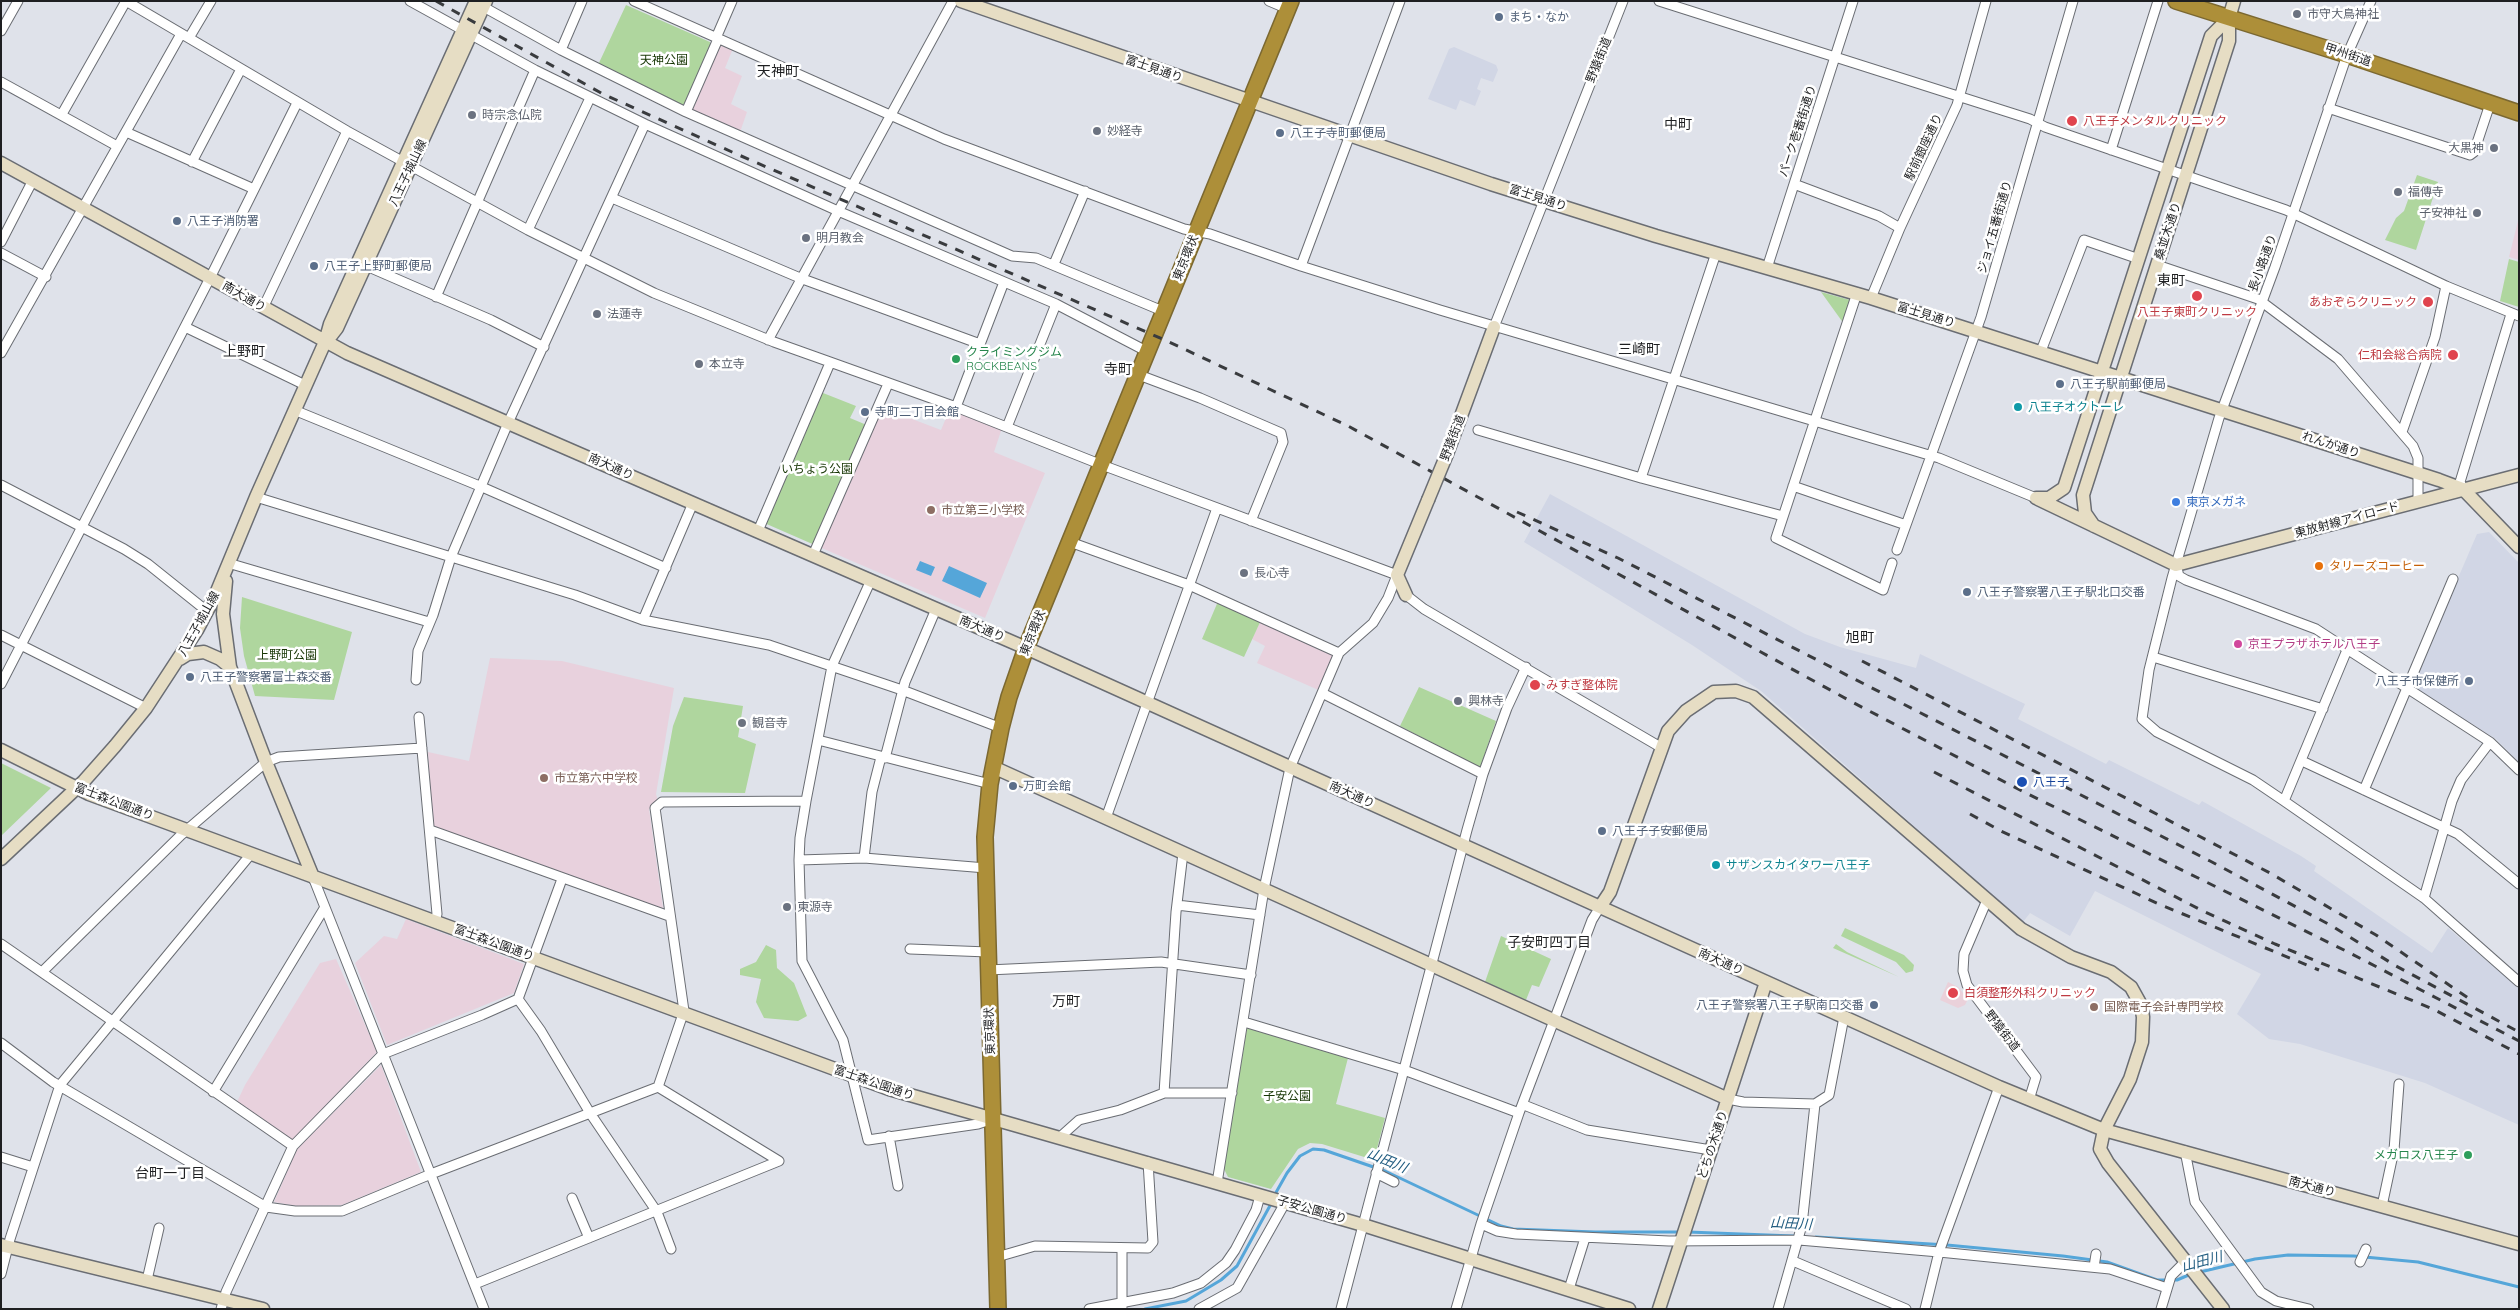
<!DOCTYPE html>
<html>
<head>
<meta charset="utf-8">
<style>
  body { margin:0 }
  #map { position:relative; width:2520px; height:1310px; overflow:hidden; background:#dfe2ea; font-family:Quicksand,sans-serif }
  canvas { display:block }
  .frame { position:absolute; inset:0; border:2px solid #1e1f21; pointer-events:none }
</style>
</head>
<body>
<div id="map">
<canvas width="2520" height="1310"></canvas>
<div class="frame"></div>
</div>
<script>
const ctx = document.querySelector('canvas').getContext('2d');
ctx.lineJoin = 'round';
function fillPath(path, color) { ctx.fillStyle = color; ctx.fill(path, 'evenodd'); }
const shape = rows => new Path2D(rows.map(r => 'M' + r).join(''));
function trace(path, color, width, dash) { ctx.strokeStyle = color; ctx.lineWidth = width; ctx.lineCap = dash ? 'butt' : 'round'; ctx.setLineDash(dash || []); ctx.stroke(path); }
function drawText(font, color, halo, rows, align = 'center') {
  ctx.font = font + ' Quicksand,"Noto Sans JP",sans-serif'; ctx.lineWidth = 5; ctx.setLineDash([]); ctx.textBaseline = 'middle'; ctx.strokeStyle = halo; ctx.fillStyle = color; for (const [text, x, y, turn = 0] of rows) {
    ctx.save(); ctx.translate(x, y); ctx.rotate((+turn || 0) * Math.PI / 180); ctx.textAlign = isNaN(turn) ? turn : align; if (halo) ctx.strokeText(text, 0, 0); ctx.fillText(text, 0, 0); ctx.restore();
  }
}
fillPath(shape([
  [1454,47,1496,65,1498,70,1493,82,1481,78,1477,89,1481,91,1475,106,1460,100,1456,110,1428,99,1449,49],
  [1550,494,1805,634,1840,647,1916,668,1920,654,2025,704,2018,719,2106,764,2109,760,2199,805,2202,801,2301,856,2316,866,2314,871,2432,953,2448,928,2519,988,2519,1125,2425,1083,2300,1044,2269,1039,2237,1014,2261,974,2095,891,2070,936,2030,913,2023,922,1761,691,1692,645,1524,542],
  [2489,532,2519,563,2519,763,2496,739,2418,691,2415,678,2477,534]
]), '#d1d6e5');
fillPath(shape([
  [718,39,734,46,725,68,742,76,731,104,747,112,739,135,687,112],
  [2519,217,2519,260,2509,257],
  [878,406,941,430,951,406,1003,425,994,452,1045,473,985,618,817,546],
  [1262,618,1339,653,1323,692,1257,663,1265,646,1252,639],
  [490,658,562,661,674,688,656,794,658,801,649,809,663,908,657,909,432,827,428,752,469,761],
  [406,919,524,964,514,993,387,1045,355,963,384,936,397,939],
  [336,959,377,1052,292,1141,237,1102,245,1085,320,963],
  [381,1065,421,1172,342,1205,297,1206,274,1202,297,1149]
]), '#e8d1dd');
fillPath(shape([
  [1948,982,1958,987,1968,999,1965,1005,1958,1008,1940,1000]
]), '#ead1da');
fillPath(shape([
  [626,5,710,42,711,47,685,104,681,105,598,65],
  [2417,175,2438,182,2416,250,2385,240,2396,218,2404,211],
  [2509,259,2519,262,2519,307,2500,301],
  [1821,292,1850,300,1844,324],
  [818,391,856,406,850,418,869,426,817,546,762,522],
  [242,597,352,632,334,700,255,696,244,656,240,628],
  [1219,599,1262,618,1244,657,1202,639],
  [1419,687,1496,721,1480,768,1400,726],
  [684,697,743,706,738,737,756,744,745,793,661,792,673,726],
  [1,763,51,788,1,836],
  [1845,928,1904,955,1914,965,1913,971,1906,973,1896,962,1841,936],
  [1501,936,1551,959,1539,987,1532,985,1526,1000,1485,982],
  [1836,944,1847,952,1899,977,1833,948],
  [766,945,776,950,777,968,794,983,807,1016,798,1021,764,1018,756,1002,761,979,740,975,740,969,756,962],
  [1247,1028,1348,1058,1336,1104,1385,1118,1374,1160,1322,1144,1310,1143,1298,1149,1271,1189,1228,1177,1224,1169]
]), '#afd69e');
fillPath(shape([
  [920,561,935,567,931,576,916,570],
  [949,566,987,583,980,598,942,581]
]), '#55a6d9');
trace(shape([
  [1274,1196,1287,1173,1300,1156,1313,1149,1324,1150,1385,1171,1501,1226,1513,1229,1595,1232,1680,1232],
  [1688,1232,1794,1236],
  [1816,1237,1947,1245,2063,1256,2107,1262,2157,1280,2177,1280,2191,1274],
  [2200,1272,2255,1259,2288,1255,2354,1256,2418,1262,2519,1287],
  [1145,1309,1186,1301,1221,1280,1237,1266,1272,1202]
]), '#55a6d9', 3);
const street = shape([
  [126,1,347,131,528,230,654,293,774,342,956,407,1102,465,1397,575,1388,598,1373,623,1339,653,1290,768,1264,889,1217,1183],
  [410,1,535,70,645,124,838,211,1056,304,1148,352],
  [634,1,944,139,1184,229,1210,234,1301,266,1440,310,1939,458,2036,498],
  [1269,1,1288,9],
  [1659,1,2030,119,2045,127,2286,210,2446,286,2519,316],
  [2371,1,2347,55,2275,267,2219,418,2172,578,2149,670,2142,719,2157,732,2253,780,2284,801,2424,898,2519,982],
  [480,5,561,50,686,112,1012,256,1036,258,1165,312],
  [1,31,18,1],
  [189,38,211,1],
  [716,38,732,1],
  [561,50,582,1],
  [1,82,117,146],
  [2328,108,2470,155,2474,152,2490,104],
  [686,112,718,39],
  [62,114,126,1],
  [126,132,254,189],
  [2111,150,2158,1],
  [192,162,241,69],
  [1794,184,1879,216,1900,228],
  [612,198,800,278,980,344],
  [528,230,590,98],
  [1,242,33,180],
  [1,253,46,277],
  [362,264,491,320,544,347],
  [1054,264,1085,191],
  [2157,265,2258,299,2338,359,2413,446,2418,458,2418,501],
  [1301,266,1400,1],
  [1767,268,1853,1],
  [1857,293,1776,538,1883,590,1892,563],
  [436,297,535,70],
  [1871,298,1900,228,1957,105,1986,1],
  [263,308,347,131],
  [185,327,305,385],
  [1494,327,1623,1],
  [768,340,953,1],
  [2041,351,2084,240,2139,259],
  [1,353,181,34],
  [1139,375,1200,398,1281,433,1283,442,1251,521],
  [956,407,1004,282],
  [294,410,482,487,666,568],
  [1007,427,1056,304],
  [1478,430,1641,478,1783,516],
  [2402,432,2435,337,2446,286],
  [1641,478,1716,253],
  [1,485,124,549,148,564,208,612],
  [1793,486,1906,525],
  [2463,489,2460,482,2511,314],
  [256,497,575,595,643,620,769,645,902,690,1001,728],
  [758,531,830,363],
  [1070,542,1189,585,1339,653],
  [1897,550,1981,317,2073,1],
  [813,555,888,384],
  [228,563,429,622],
  [2176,565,2179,576,2186,580,2316,629,2490,742,2519,770],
  [871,580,832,666,806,801,800,838,799,860,802,961,843,1040,868,1140,978,1124,993,1119],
  [1406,595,1424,609,1662,748],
  [643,620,693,503],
  [1,635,146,708],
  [2153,657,2323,709],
  [416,680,418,651,433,615,451,557,508,423,645,124],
  [1,684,210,278,297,103],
  [1322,693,1483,774],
  [419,717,437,914,435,921],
  [818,740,990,784],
  [885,758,905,682,936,609],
  [2302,761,2458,834,2519,884],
  [2364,790,2453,579],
  [2284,801,2347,650],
  [1106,818,1217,508],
  [430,830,669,916],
  [864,858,872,792,881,757],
  [799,860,864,858,986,868],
  [313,877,484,1309],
  [2424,898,2452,801,2461,780,2490,742],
  [1987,900,1964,954,1963,971,1967,985,2036,1077,2029,1100],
  [1177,905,1260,915],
  [1,944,293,1146],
  [910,949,988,952],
  [988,970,1161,962,1251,975],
  [42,972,181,835,266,762,279,757,422,748],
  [518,999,541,1031,590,1113,657,1212,671,1249],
  [1244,1022,1404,1070,1519,1113],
  [1,1043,53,1082,266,1207,295,1211,342,1211,431,1174,658,1087],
  [658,1087,684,1011,655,808,662,802,806,801],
  [213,1092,325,907],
  [1164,1093,1176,912,1183,853],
  [1728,1099,1743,1102,1815,1104],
  [1524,1105,1587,1130,1711,1150],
  [889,1136,898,1186],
  [1060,1137,1079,1120,1120,1110,1164,1093,1232,1093],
  [2185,1151,2195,1202,2261,1292,2276,1301,2309,1309],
  [1,1157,33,1167],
  [1376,1173,1394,1182],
  [572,1198,589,1238],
  [2382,1206,2394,1150,2399,1084],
  [1481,1224,1497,1231,1516,1234,1669,1241,1799,1240,1939,1252,2110,1269,2167,1288],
  [1122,1249,1122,1308],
  [997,1257,1035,1246,1148,1248,1153,1242,1148,1162],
  [1793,1261,1906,1309],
  [2360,1262,2366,1249],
  [2094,1267,2096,1254],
  [1,1274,10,1239,60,1085,251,854],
  [147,1280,159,1228],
  [475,1284,779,1161,658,1087],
  [1569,1289,1585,1238],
  [221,1309,226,1292,293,1146,383,1054,482,1015,518,999,562,879],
  [1089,1309,1173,1293,1201,1283,1226,1263,1235,1250,1256,1210,1260,1196],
  [1199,1309,1237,1288,1285,1203],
  [1341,1309,1467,830,1483,774,1507,708,1526,667],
  [1456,1309,1481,1224,1519,1113,1592,920,1600,907],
  [1778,1309,1802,1225,1815,1104,1829,1095,1844,1017],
  [1925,1309,1939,1252,1999,1087],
  [2161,1309,2171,1276,2186,1261]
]);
const secondary = shape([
  [961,1,1491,184,1656,236,1871,298,2439,480,2463,489,2519,547],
  [1,163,347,353,1026,648,1999,1087,2104,1130,2519,1244],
  [330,337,337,328,486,1],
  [1447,454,1494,327],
  [2036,498,2049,498,2064,488,2211,36,2229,18],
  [2038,499,2176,565,2519,475],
  [2094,526,2085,513,2083,495,2229,41,2229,18,2234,1],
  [226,581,223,614,230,667,266,762,313,877],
  [1406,595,1397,575,1428,500],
  [180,659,188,654,204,652,220,659,230,667],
  [1,750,89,794,889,1089,1363,1225,1629,1309],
  [993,767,1728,1099],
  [1,859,84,781,115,746,146,708,197,630,215,596,256,497,325,342,330,324,476,1],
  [1600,907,1610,892,1668,731,1686,711,1714,692,1736,691,1753,697,2021,929,2071,957,2111,972,2131,987,2141,1005,2143,1017,2142,1042,2130,1079,2104,1130,2100,1149,2108,1163,2223,1309],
  [1,1245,263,1309],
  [1659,1309,1766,982]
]);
const highway = shape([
  [2176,1,2347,55,2519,113],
  [998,1309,985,837,990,784,1001,728,1009,697,1026,648,1291,1]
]);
trace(street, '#6a6d73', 11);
trace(secondary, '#6a6d73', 15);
trace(highway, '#7b6831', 18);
trace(street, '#fff', 9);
trace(secondary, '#e6ddc4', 12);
trace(highway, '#ad8f39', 15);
trace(shape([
  [436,1,603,94,732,152,1167,341,1348,426,1854,703,2020,790,2350,953,2519,1041],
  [1517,512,1618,558,2210,861,2332,926,2396,966,2519,1032],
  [1862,661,2270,873,2376,935,2471,1000],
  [1934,772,2203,911,2275,944,2433,1009,2519,1054],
  [1970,814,2001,831,2161,905,2319,970]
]), '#393b3e', 3, [9, 9]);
const secondaryBridge = shape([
  [1428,500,1447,454]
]);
trace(secondaryBridge, '#6a6d73', 15, []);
trace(secondaryBridge, '#e6ddc4', 12);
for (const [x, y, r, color] of [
  [2297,14,5,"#6b7280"],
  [1499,17,5,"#5c6f8a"],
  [472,115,5,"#6b7280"],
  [2072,121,6,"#e0444e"],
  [1097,131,5,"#6b7280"],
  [1280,133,5,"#5c6f8a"],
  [2494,148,5,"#6b7280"],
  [2398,192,5,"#6b7280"],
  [2477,213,5,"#6b7280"],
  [177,221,5,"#5c6f8a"],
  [806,238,5,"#6b7280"],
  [314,266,5,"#5c6f8a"],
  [2197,296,6,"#e0444e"],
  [2428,302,6,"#e0444e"],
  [597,314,5,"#6b7280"],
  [2453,355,6,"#e0444e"],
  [956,359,5,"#2e9e5b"],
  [699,364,5,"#6b7280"],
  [2060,384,5,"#5c6f8a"],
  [2018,407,5,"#0f9aa8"],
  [865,412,5,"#5c6f8a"],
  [2176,502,5,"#3f7fe0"],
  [931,510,5,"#8d6e63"],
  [2319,566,5,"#e8710a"],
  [1244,573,5,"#6b7280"],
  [1967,592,5,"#5c6f8a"],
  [2238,644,5,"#d1479c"],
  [190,677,5,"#5c6f8a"],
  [2469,681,5,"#5c6f8a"],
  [1535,685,6,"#e0444e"],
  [1458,701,5,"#6b7280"],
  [742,723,5,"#6b7280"],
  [544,778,5,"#8d6e63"],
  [2022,782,6,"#1a4fb4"],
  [1013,786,5,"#5c6f8a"],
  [1602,831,5,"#5c6f8a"],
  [1716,865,5,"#0f9aa8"],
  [787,907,5,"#6b7280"],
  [1953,993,6,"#e0444e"],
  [1874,1005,5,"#5c6f8a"],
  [2094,1007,5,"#8d6e63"],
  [2468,1155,5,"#2e9e5b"]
]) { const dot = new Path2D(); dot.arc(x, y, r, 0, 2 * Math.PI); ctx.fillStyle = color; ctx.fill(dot); trace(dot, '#fff', 2); }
drawText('12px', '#5b616d', '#fff', [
  ["市守大鳥神社",2307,14],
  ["時宗念仏院",482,115],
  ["妙経寺",1107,131],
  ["大黒神",2484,148,"right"],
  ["福傳寺",2408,192],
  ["子安神社",2467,213,"right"],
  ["明月教会",816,238],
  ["法蓮寺",607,314],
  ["本立寺",709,364],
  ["長心寺",1254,573],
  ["興林寺",1468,701],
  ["観音寺",752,723],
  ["東源寺",797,907]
], 'left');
drawText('12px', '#4e5e75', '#fff', [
  ["まち・なか",1509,17],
  ["八王子寺町郵便局",1290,133],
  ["八王子消防署",187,221],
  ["八王子上野町郵便局",324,266],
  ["八王子駅前郵便局",2070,384],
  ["寺町二丁目会館",875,412],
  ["八王子警察署八王子駅北口交番",1977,592],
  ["八王子警察署富士森交番",200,677],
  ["八王子市保健所",2459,681,"right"],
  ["万町会館",1023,786],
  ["八王子子安郵便局",1612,831],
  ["八王子警察署八王子駅南口交番",1864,1005,"right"]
], 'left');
drawText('12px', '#1e1f21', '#fff', [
  ["甲州街道",2348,55,18],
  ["野猿街道",1599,60,-68],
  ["富士見通り",1154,69,19],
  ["パーク壱番街通り",1798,131,-72],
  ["駅前銀座通り",1924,147,-65],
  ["八王子城山線",408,173,-65],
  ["富士見通り",1538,198,18],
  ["ジョイ五番街通り",1995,227,-74],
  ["桑並木通り",2168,231,-72],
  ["東京環状",1186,258,-68],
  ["長小路通り",2263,263,-70],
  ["南大通り",244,297,30],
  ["富士見通り",1926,315,17],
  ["野猿街道",1453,438,-69],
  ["れんが通り",2331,445,18],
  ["南大通り",611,467,24],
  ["東放射線アイロード",2347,520,-15],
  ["八王子城山線",199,624,-61],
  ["南大通り",982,629,23],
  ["東京環状",1033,633,-68],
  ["南大通り",1352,795,24],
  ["富士森公園通り",114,802,21],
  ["富士森公園通り",494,943,20],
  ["南大通り",1721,962,24],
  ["東京環状",990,1031,-92],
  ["野猿街道",2002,1031,52],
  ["富士森公園通り",874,1083,19],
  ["とちの木通り",1713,1145,-72],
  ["南大通り",2312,1187,15],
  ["子安公園通り",1312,1210,16]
]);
drawText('12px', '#163503', '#fff', [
  ["天神公園",664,60],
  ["いちょう公園",817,469],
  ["上野町公園",287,655],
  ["子安公園",1287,1096]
]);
drawText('12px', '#be3a42', '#fff', [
  ["八王子メンタルクリニック",2083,121],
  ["あおぞらクリニック",2417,302,"right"],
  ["八王子東町クリニック",2197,312,"center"],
  ["仁和会総合病院",2442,355,"right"],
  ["みすぎ整体院",1546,685],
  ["白須整形外科クリニック",1964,993]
], 'left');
drawText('12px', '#27864d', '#fff', [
  ["クライミングジム",966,352],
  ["ROCKBEANS",966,366],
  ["メガロス八王子",2458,1155,"right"]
], 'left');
drawText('12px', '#0d838f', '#fff', [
  ["八王子オクトーレ",2028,407],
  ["サザンスカイタワー八王子",1726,865]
], 'left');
drawText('12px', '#366cbe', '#fff', [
  ["東京メガネ",2186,502]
], 'left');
drawText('12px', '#785e54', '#fff', [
  ["市立第三小学校",941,510],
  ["市立第六中学校",554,778],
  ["国際電子会計専門学校",2104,1007]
], 'left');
drawText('12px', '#c56008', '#fff', [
  ["タリーズコーヒー",2329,566]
], 'left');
drawText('12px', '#b23c85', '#fff', [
  ["京王プラザホテル八王子",2248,644]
], 'left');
drawText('12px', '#164399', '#fff', [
  ["八王子",2033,782]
], 'left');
drawText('14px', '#1e1f21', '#fff', [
  ["天神町",778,72],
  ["中町",1678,125],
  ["東町",2171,281],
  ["三崎町",1639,350],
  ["上野町",244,352],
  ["寺町",1118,370],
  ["旭町",1860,638],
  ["子安町四丁目",1549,943],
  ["万町",1066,1002],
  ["台町一丁目",170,1174]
]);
drawText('italic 14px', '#225d81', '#fff', [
  ["山田川",1387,1161,23],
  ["山田川",1791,1224,3],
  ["山田川",2202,1262,-15]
]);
</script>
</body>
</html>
